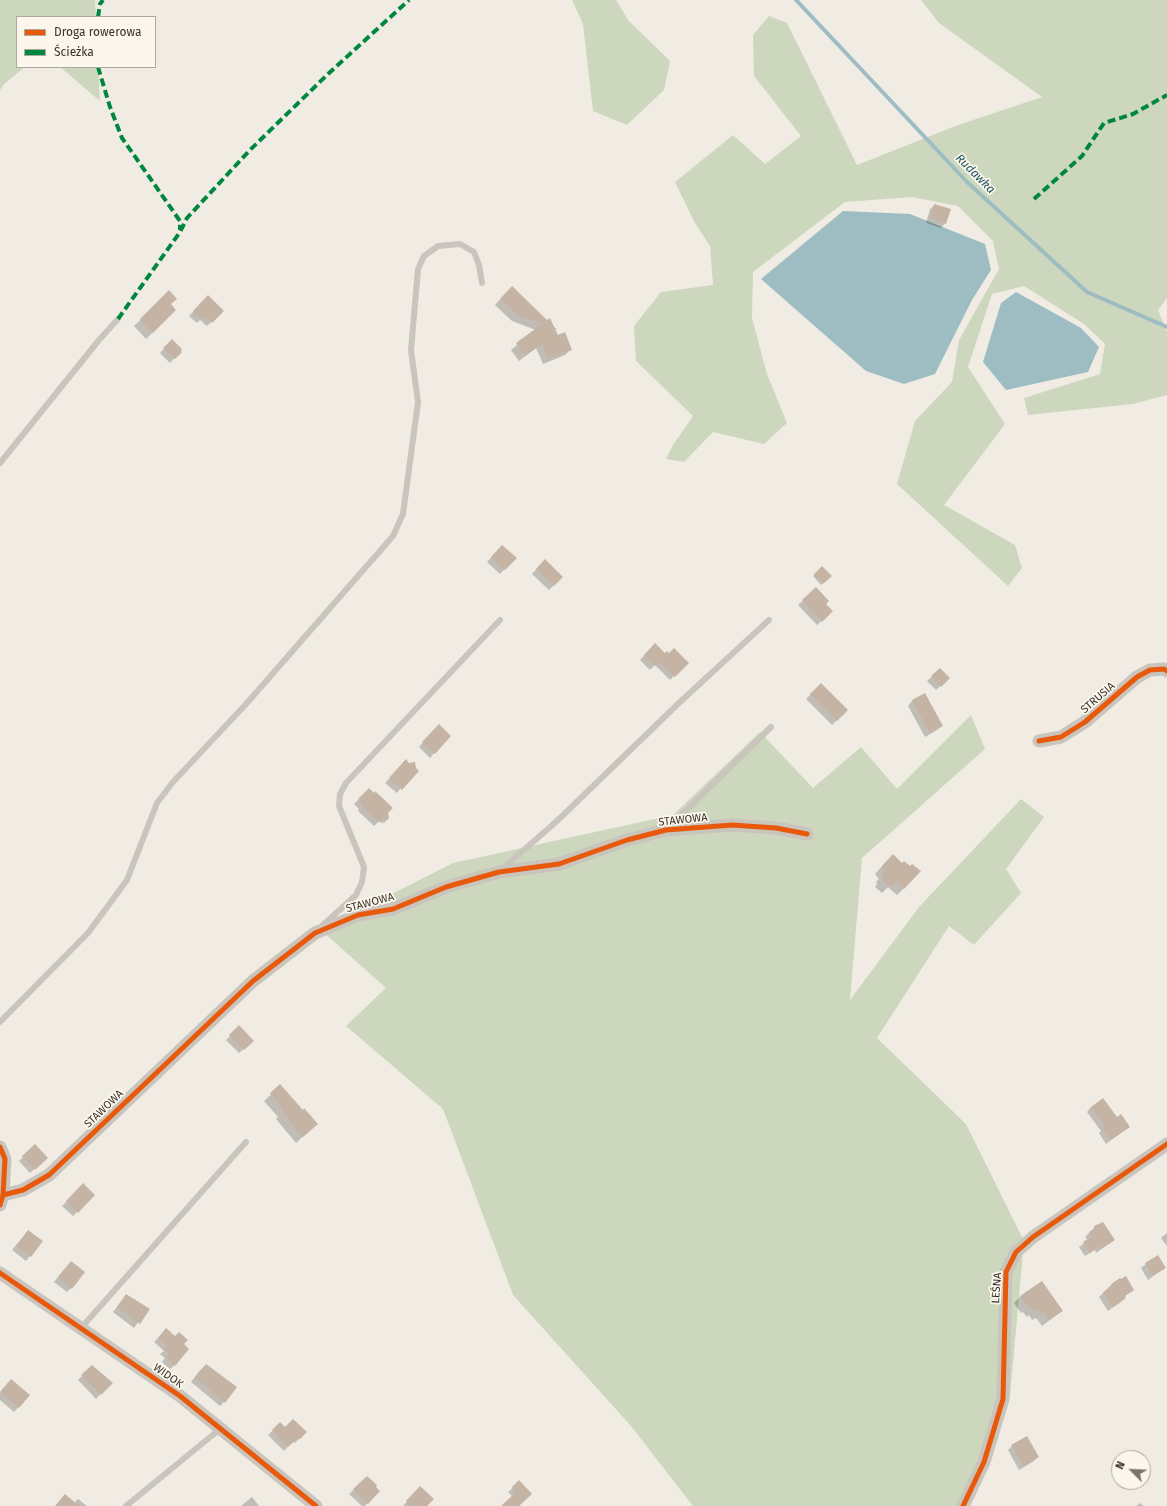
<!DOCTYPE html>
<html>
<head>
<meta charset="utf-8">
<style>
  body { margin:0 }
  #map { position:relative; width:1167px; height:1506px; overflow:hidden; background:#f0ece4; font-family:"Fira Sans",sans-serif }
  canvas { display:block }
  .legend { position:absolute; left:16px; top:16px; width:140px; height:52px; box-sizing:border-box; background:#fbf7ec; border:1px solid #aea89e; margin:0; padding:5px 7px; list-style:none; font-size:12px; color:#3b3229 }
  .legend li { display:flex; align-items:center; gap:8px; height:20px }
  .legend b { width:20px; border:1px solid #aea89e }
  .north { position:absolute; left:1111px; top:1450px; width:40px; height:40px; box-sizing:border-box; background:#fbf7ec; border:1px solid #aea89e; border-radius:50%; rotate:294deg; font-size:11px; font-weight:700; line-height:16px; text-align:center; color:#3b3229 }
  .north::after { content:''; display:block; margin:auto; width:14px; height:18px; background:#7a736a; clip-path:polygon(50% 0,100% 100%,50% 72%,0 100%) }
</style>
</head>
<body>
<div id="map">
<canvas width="1167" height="1506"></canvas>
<ul class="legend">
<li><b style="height:5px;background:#e8590c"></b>Droga rowerowa</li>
<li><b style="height:5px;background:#00873e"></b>Ścieżka</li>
</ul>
<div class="north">N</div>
</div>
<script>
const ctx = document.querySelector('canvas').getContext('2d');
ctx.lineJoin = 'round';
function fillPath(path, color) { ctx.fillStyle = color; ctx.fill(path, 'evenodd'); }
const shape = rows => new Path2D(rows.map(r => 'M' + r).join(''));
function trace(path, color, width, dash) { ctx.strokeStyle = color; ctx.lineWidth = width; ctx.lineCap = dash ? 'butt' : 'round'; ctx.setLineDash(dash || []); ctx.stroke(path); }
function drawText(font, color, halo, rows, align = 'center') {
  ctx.font = font + ' "Fira Sans",sans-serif'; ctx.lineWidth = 3.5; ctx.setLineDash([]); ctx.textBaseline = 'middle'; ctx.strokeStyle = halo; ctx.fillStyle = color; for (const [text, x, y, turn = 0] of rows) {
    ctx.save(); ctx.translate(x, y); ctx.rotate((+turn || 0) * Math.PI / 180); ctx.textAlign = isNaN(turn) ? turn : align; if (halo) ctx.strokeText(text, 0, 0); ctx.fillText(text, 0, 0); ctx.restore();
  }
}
fillPath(shape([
  [0,0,95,0,96,17,17,17,17,67,25,67,4,84,0,90],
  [572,0,616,0,628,20,670,61,664,90,627,125,593,111,583,24],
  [921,0,1167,0,1167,298,1158,310,1167,332,1167,395,1133,404,1028,415,1024,398,1100,374,1105,344,1084,324,1024,286,992,294,968,367,1005,424,944,505,1015,545,1022,568,1008,586,897,484,915,421,952,382,959,340,999,269,993,241,958,206,912,197,845,202,753,272,752,318,767,374,787,423,764,444,713,432,684,462,666,459,673,445,693,416,636,361,634,326,661,292,713,285,710,246,695,223,675,182,733,135,765,164,801,136,754,76,753,35,769,16,787,23,857,165,958,125,1042,97,939,23],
  [60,67,98,67,100,101],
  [971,715,985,749,862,858,850,1000,919,907,1021,799,1044,817,1006,869,1021,893,974,945,949,926,877,1038,966,1124,1024,1241,1010,1396,957,1506,693,1506,631,1426,513,1295,443,1109,346,1026,386,988,321,930,453,863,673,815,760,732,813,788,861,747,897,789]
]), '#cdd7bd');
fillPath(shape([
  [843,211,910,214,985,244,991,270,972,300,935,374,904,384,866,371,761,279],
  [1016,292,1081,328,1099,347,1088,372,1006,390,983,362,1001,303]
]), '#9ebdc2');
fillPath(shape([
  [935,205,945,223,941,228,926,223,930,209],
  [169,292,169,304,175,310,146,339,134,326],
  [506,293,553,327,556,329,555,330,557,337,571,349,565,355,543,364,536,348,519,361,511,350,536,330,512,321,495,305],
  [208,296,222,311,207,326,200,320,197,323,189,316],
  [172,340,180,352,170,363,160,353],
  [502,546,515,558,500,574,487,562],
  [545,560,562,577,549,590,532,574],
  [822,567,830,576,821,585,813,576],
  [816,588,825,604,832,611,817,625,798,605],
  [655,644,665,654,687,663,670,680,655,665,650,670,640,660],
  [940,669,949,678,936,690,927,681],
  [821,684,847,710,832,725,806,699],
  [924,695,942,726,937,730,925,737,908,706,912,701],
  [434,730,434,753,430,758,419,747],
  [402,765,415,769,397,793,385,783],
  [369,789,387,813,388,819,384,823,378,822,374,826,358,811,359,809,354,804],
  [886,862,902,864,904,888,897,895,888,887,882,893,875,887,877,884,876,882,879,879,875,874],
  [239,1027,252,1041,239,1053,226,1040],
  [280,1086,303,1111,310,1130,296,1143,276,1119,278,1117,264,1101],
  [1091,1107,1117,1118,1129,1126,1106,1144,1099,1133,1101,1131,1087,1112],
  [35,1145,42,1162,30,1173,19,1161],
  [83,1185,93,1195,73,1216,62,1206],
  [1095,1227,1114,1240,1096,1253,1095,1250,1085,1256,1079,1247,1088,1240,1085,1237],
  [28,1231,42,1241,26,1261,12,1250],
  [1167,1233,1167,1246,1161,1238],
  [1146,1264,1164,1268,1148,1280,1141,1268],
  [67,1266,71,1288,67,1292,54,1282],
  [1120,1279,1133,1289,1124,1297,1125,1298,1121,1302,1108,1311,1099,1297,1111,1285],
  [126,1295,148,1309,134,1328,113,1312],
  [1021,1296,1061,1310,1054,1317,1042,1326,1036,1318,1032,1320,1029,1315,1027,1317,1023,1312,1021,1313,1014,1303],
  [162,1334,183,1345,175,1365,170,1369,162,1362,165,1358,160,1354,164,1351,154,1342],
  [92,1366,111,1383,96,1399,78,1380],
  [201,1369,224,1402,220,1406,191,1382],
  [7,1385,29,1395,14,1412,0,1400,0,1393],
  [280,1423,285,1428,306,1432,295,1443,293,1441,284,1451,268,1435],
  [1012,1446,1038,1457,1034,1461,1019,1470,1008,1450],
  [367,1477,378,1491,365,1506,362,1506,349,1494],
  [519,1482,518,1506,503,1506,513,1497,508,1492],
  [420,1487,425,1506,403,1506],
  [252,1497,259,1506,241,1506],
  [78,1499,87,1506,56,1506,74,1503],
  [1141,1503,1143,1506,1136,1506]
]), '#0003');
trace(shape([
  [796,0,967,182,1087,292,1167,327]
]), '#9ebdc2', 4);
fillPath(shape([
  [934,204,951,209,946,224,930,218],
  [512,286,547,320,550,318,554,327,557,329,555,329,558,335,565,332,572,350,548,359,542,344,525,356,516,343,542,324,518,315,500,299],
  [169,290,177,299,171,304,176,310,153,333,140,319],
  [208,295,224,311,212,323,205,316,202,320,193,311],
  [172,339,182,349,181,351,182,352,175,359,163,348],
  [502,545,517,558,505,570,491,557],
  [545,559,563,577,554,586,536,569],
  [822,566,832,576,823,584,814,574],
  [816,587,829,601,826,604,833,611,822,622,802,600],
  [655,643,665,653,667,651,669,653,674,648,689,663,675,677,660,662,655,666,644,655],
  [940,668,950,678,941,687,931,676],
  [821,683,848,710,837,721,810,694],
  [925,693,943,726,930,733,912,700],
  [439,724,451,736,435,754,422,742],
  [406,759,409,763,415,762,416,768,419,771,402,790,389,778],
  [369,788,374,793,375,791,393,808,388,813,389,819,383,818,378,822,362,806,363,804,358,799],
  [893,854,902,863,904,861,910,866,912,864,921,871,904,889,896,881,890,887,881,879,883,876,882,875,885,871,881,867],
  [239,1025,254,1041,244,1050,229,1035],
  [280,1084,303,1110,304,1108,318,1124,303,1137,289,1122,290,1121,282,1112,284,1110,270,1093],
  [1103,1098,1117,1117,1121,1114,1130,1127,1111,1140,1102,1128,1105,1126,1091,1107],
  [35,1144,48,1158,35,1170,22,1156],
  [83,1183,95,1195,78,1213,66,1201],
  [1103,1222,1115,1240,1101,1249,1099,1246,1090,1253,1083,1242,1092,1236,1089,1232,1094,1229,1094,1226],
  [28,1230,43,1241,31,1257,16,1246],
  [1158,1255,1166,1268,1153,1276,1145,1263],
  [71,1261,85,1272,72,1289,58,1277],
  [1126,1276,1134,1290,1125,1296,1126,1298,1112,1307,1103,1292,1112,1286,1111,1284,1120,1278,1121,1279],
  [1042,1281,1063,1311,1049,1320,1043,1312,1040,1314,1037,1309,1034,1311,1030,1306,1028,1307,1020,1296],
  [126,1294,150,1309,140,1324,117,1307],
  [166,1328,175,1336,179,1332,188,1340,184,1344,189,1349,175,1366,166,1357,169,1353,164,1349,167,1346,158,1338],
  [206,1364,237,1387,225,1403,195,1377],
  [92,1365,113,1383,101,1395,81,1375],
  [11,1379,30,1395,19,1408,0,1392],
  [293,1419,307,1432,300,1439,298,1438,288,1447,272,1430,280,1422,285,1427],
  [1027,1436,1039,1457,1024,1466,1011,1445],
  [367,1476,377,1485,376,1487,380,1491,368,1504,353,1489],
  [519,1480,532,1494,519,1506,501,1506,516,1492,512,1487],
  [420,1486,434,1499,427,1506,412,1506,406,1501],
  [65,1494,79,1506,55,1506]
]), '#c5b3a4');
trace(shape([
  [0,463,99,340,118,319],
  [667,829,771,727],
  [502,869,557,821,680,702,769,620],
  [323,925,356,895,362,882,364,867,339,806,340,794,346,783,500,620],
  [0,1022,88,933,127,880,157,803,173,782,247,703,393,536,403,514,418,402,411,350,418,269,424,256,438,246,460,244,474,252,479,265,482,283],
  [81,1328,246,1142],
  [126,1506,220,1429]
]), '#c9c4bc', 6);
trace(shape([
  [1039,741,1061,737,1085,722,1137,677,1150,670,1164,669,1167,671],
  [0,1147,5,1159,3,1195,0,1205],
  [3,1195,23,1190,49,1175,253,981,315,933,358,915,393,909,446,887,499,872,559,864,627,840,666,830,732,825,776,828,807,834],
  [0,1273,180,1396,316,1506],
  [963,1506,984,1462,1003,1399,1006,1272,1016,1252,1033,1237,1167,1144]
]), '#c9c4bc', 13);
trace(shape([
  [98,17,100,4,103,0],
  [98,67,110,107,122,138,180,221,180,230],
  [1034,199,1082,156,1104,123,1133,114,1167,95],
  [118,319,180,232,187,218,250,150,328,74,409,0]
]), '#00873e', 4, [8, 4]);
trace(shape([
  [1039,741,1061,737,1085,722,1137,677,1150,670,1164,669,1167,671],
  [0,1147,5,1159,3,1195,0,1205],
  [3,1195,23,1190,49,1175,253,981,315,933,358,915,393,909,446,887,499,872,559,864,627,840,666,830,732,825,776,828,807,834],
  [0,1273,180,1396,316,1506],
  [963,1506,984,1462,1003,1399,1006,1272,1016,1252,1033,1237,1167,1144]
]), '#e8590c', 5);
drawText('11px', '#3b3229', '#fbf7ec', [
  ["STRUSIA",1098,698,-41],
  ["STAWOWA",683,820,-6],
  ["STAWOWA",370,903,-15],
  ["STAWOWA",104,1109,-44],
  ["LEŚNA",997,1288,-86],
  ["WIDOK",168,1376,35]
]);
drawText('italic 12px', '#1b5160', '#fbf7ec', [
  ["Rudawka",975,174,45]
]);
</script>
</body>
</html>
